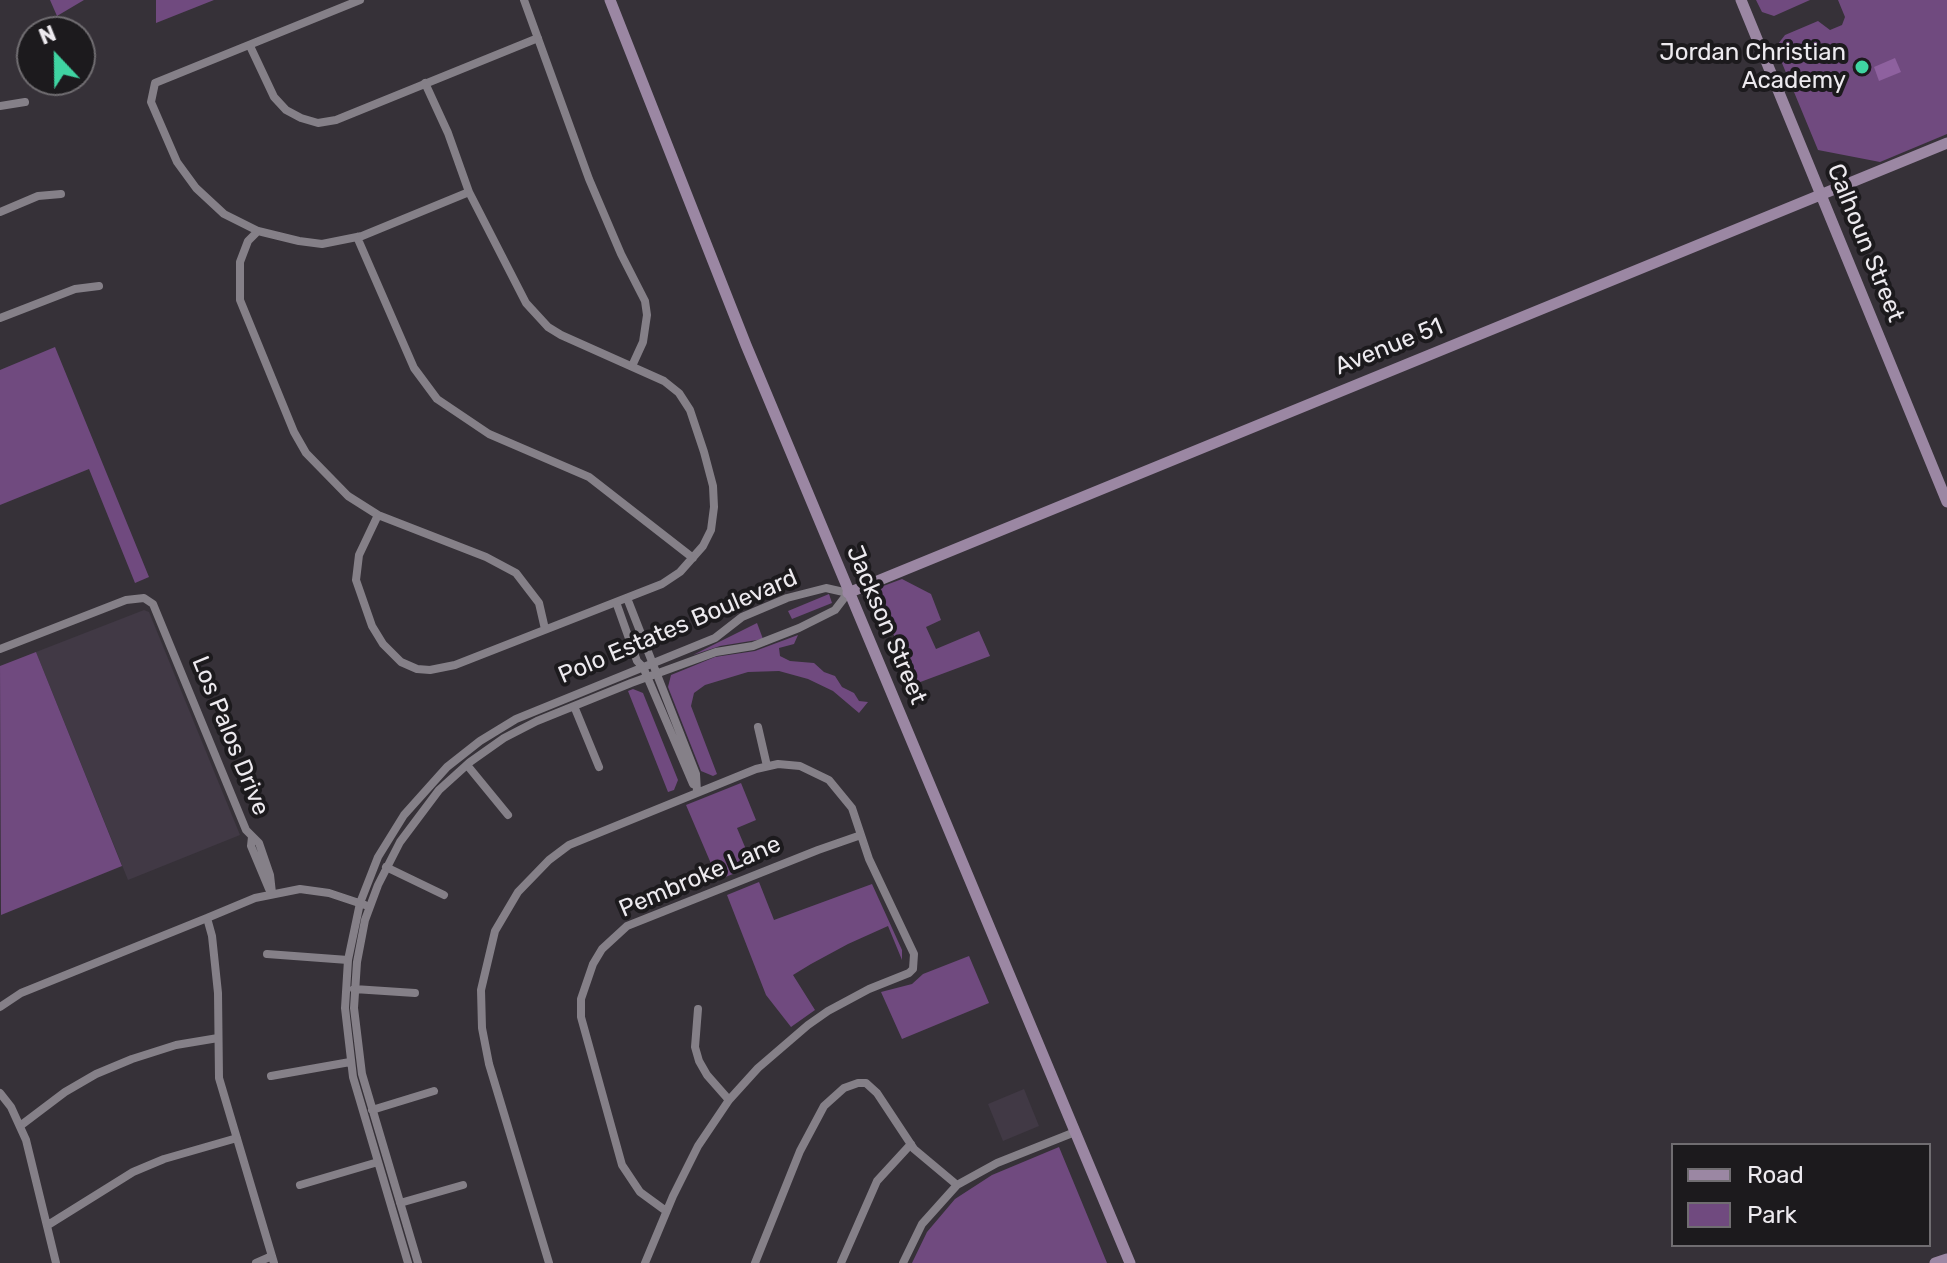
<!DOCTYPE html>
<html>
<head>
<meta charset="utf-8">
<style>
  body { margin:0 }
  #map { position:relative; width:1947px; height:1263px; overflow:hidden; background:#363138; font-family:Rubik,sans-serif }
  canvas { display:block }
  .legend { position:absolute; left:1671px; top:1143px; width:260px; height:104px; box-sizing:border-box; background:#1c1a1d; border:2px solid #706d71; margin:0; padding:10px 14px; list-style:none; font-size:24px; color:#edeaef }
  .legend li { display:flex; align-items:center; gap:16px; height:40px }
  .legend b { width:40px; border:2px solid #706d71 }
  .north { position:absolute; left:16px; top:16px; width:80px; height:80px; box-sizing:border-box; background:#1c1a1d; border:2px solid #706d71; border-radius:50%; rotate:338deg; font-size:22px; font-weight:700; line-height:32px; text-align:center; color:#edeaef }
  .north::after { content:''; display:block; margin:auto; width:28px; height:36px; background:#3fd4a2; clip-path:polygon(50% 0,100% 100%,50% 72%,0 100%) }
</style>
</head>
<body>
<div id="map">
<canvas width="1947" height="1263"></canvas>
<ul class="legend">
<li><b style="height:10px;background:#9b87a3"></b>Road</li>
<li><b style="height:22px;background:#704a7f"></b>Park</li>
</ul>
<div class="north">N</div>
</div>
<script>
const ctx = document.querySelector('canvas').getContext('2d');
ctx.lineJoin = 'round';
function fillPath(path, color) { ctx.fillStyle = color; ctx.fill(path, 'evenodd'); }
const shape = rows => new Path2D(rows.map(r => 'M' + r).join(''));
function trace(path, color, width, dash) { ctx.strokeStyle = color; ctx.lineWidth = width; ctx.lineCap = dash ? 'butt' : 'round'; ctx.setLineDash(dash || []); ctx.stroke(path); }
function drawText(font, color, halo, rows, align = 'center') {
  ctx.font = font + ' Rubik,sans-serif'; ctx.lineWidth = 8; ctx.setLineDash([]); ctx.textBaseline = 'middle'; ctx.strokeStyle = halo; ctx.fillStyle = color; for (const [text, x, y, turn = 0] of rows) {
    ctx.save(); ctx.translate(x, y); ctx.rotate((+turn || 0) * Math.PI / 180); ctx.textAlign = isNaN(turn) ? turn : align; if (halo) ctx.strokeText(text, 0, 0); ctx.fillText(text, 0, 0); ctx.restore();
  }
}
fillPath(shape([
  [144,610,149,612,240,835,128,880,36,652],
  [1024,1089,1039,1126,1003,1141,988,1104]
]), '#413945');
fillPath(shape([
  [50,0,84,0,57,16],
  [156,0,214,0,156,23],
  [1756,0,1810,0,1774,16,1762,12],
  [1838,0,1947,0,1947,134,1880,162,1818,150,1777,51,1778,44,1785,35,1818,21,1830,30,1842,25,1845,17],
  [55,347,149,577,135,583,89,469,0,505,0,370],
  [902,579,931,594,941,620,926,627,936,649,979,631,990,656,915,684,875,592,878,588],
  [829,594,832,603,792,619,788,611],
  [757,623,763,639,720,646,693,655],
  [798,635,794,644,779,648,780,656,790,661,814,663,824,672,835,676,842,687,854,693,859,701,868,702,859,713,833,691,808,679,779,671,748,672,705,685,694,693,691,706,717,774,713,776,701,771,668,687,671,675,715,657,755,651],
  [36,652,122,866,1,915,0,666],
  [633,689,643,693,678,780,674,790,668,792,628,691],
  [741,783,756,820,737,828,753,866,718,880,686,805],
  [759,882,774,920,872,884,902,950,902,960,888,926,848,944,811,964,793,975,815,1010,791,1027,766,995,727,895],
  [969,956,989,1003,902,1039,881,992,912,984,923,974],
  [1059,1147,1107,1263,912,1263,927,1232,955,1199,992,1175]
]), '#704a7f');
fillPath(shape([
  [1895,58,1901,72,1879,81,1874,67]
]), '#8e619f');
trace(shape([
  [360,0,155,83,151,102,177,162,196,188,224,214,258,231,299,241,322,244,362,236,469,192],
  [524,0,589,179,621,254,645,301,647,315,643,342,632,366],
  [250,46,274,97,286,110,301,118,318,123,336,120,538,38],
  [0,106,25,102],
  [0,212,38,196,61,194],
  [258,231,248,241,240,262,240,300,294,432,306,453,348,496,378,515,486,557,516,573,539,603,545,629],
  [357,237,414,368,437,399,489,434,589,477,693,558],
  [0,318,75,289,99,286],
  [378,515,359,555,356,580,372,626,383,644,401,662,417,669,430,670,455,665,662,584,680,572,703,546,711,530,714,507,713,486,704,452,690,410,679,393,664,381,561,335,548,327,526,303,469,192,448,133,425,83],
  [627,598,696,774,697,792],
  [616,602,637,661,643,667,693,784],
  [0,649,126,600,144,598,153,604,246,830,259,843,270,875,272,893],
  [574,706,599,767],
  [758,727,767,766],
  [467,765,508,815],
  [252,837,251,846,269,889],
  [386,867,444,895],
  [267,954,348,960],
  [354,989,415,993],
  [0,1007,21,993,207,918],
  [698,1009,695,1047,699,1061,707,1075,729,1100],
  [271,1076,350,1062],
  [0,1093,11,1107,26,1140,56,1263],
  [372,1110,434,1091],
  [20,1126,65,1092,96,1074,132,1059,176,1045,218,1038],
  [300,1185,378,1162],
  [400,1203,463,1185],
  [666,1211,640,1192,622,1165,581,1017,581,999,593,964,602,949,627,926,818,850,861,835],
  [48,1225,133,1172,164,1159,237,1138],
  [256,1263,272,1256],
  [274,1263,219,1078,218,993,212,936,207,918,255,898,300,889,329,893,365,905],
  [408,1263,353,1077,345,1008,348,960,360,903,378,857,404,815,447,767,480,741,516,719,715,638,742,617,787,598,826,588,848,593,835,610,799,628,753,646,716,652,631,683,537,721,504,738,470,762,439,790,400,842,378,885,365,920,357,962,354,1008,362,1074,418,1263],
  [549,1263,489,1064,482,1028,481,990,495,931,518,892,549,860,569,845,756,769,778,764,800,766,829,780,852,808,869,859,914,954,913,969,909,973,869,989,828,1011,808,1025,758,1068,729,1100,698,1146,673,1196,645,1263],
  [755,1263,800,1151,824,1106,844,1088,858,1083,866,1083,877,1093,914,1149,957,1185],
  [841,1263,877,1181,911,1144],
  [903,1263,922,1224,957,1185,997,1163,1075,1132]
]), '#858088', 8);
trace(shape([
  [610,0,746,345,1130,1263],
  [1741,0,1947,502],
  [848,593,1947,143],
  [1935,1263,1947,1259]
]), '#9b87a3', 11);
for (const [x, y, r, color] of [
  [1862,67,8,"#3fd4a2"]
]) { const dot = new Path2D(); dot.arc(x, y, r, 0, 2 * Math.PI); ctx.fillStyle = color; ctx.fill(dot); trace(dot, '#1c1a1d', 3); }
drawText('24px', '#edeaef', '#1c1a1d', [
  ["Jordan Christian",1846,53],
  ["Academy",1846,81]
], 'right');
drawText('24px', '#edeaef', '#1c1a1d', [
  ["Calhoun Street",1865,243,68],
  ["Avenue 51",1389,347,-22],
  ["Jackson Street",886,625,67],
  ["Polo Estates Boulevard",678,627,-23],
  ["Los Palos Drive",230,736,68],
  ["Pembroke Lane",700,877,-23]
]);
</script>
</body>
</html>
